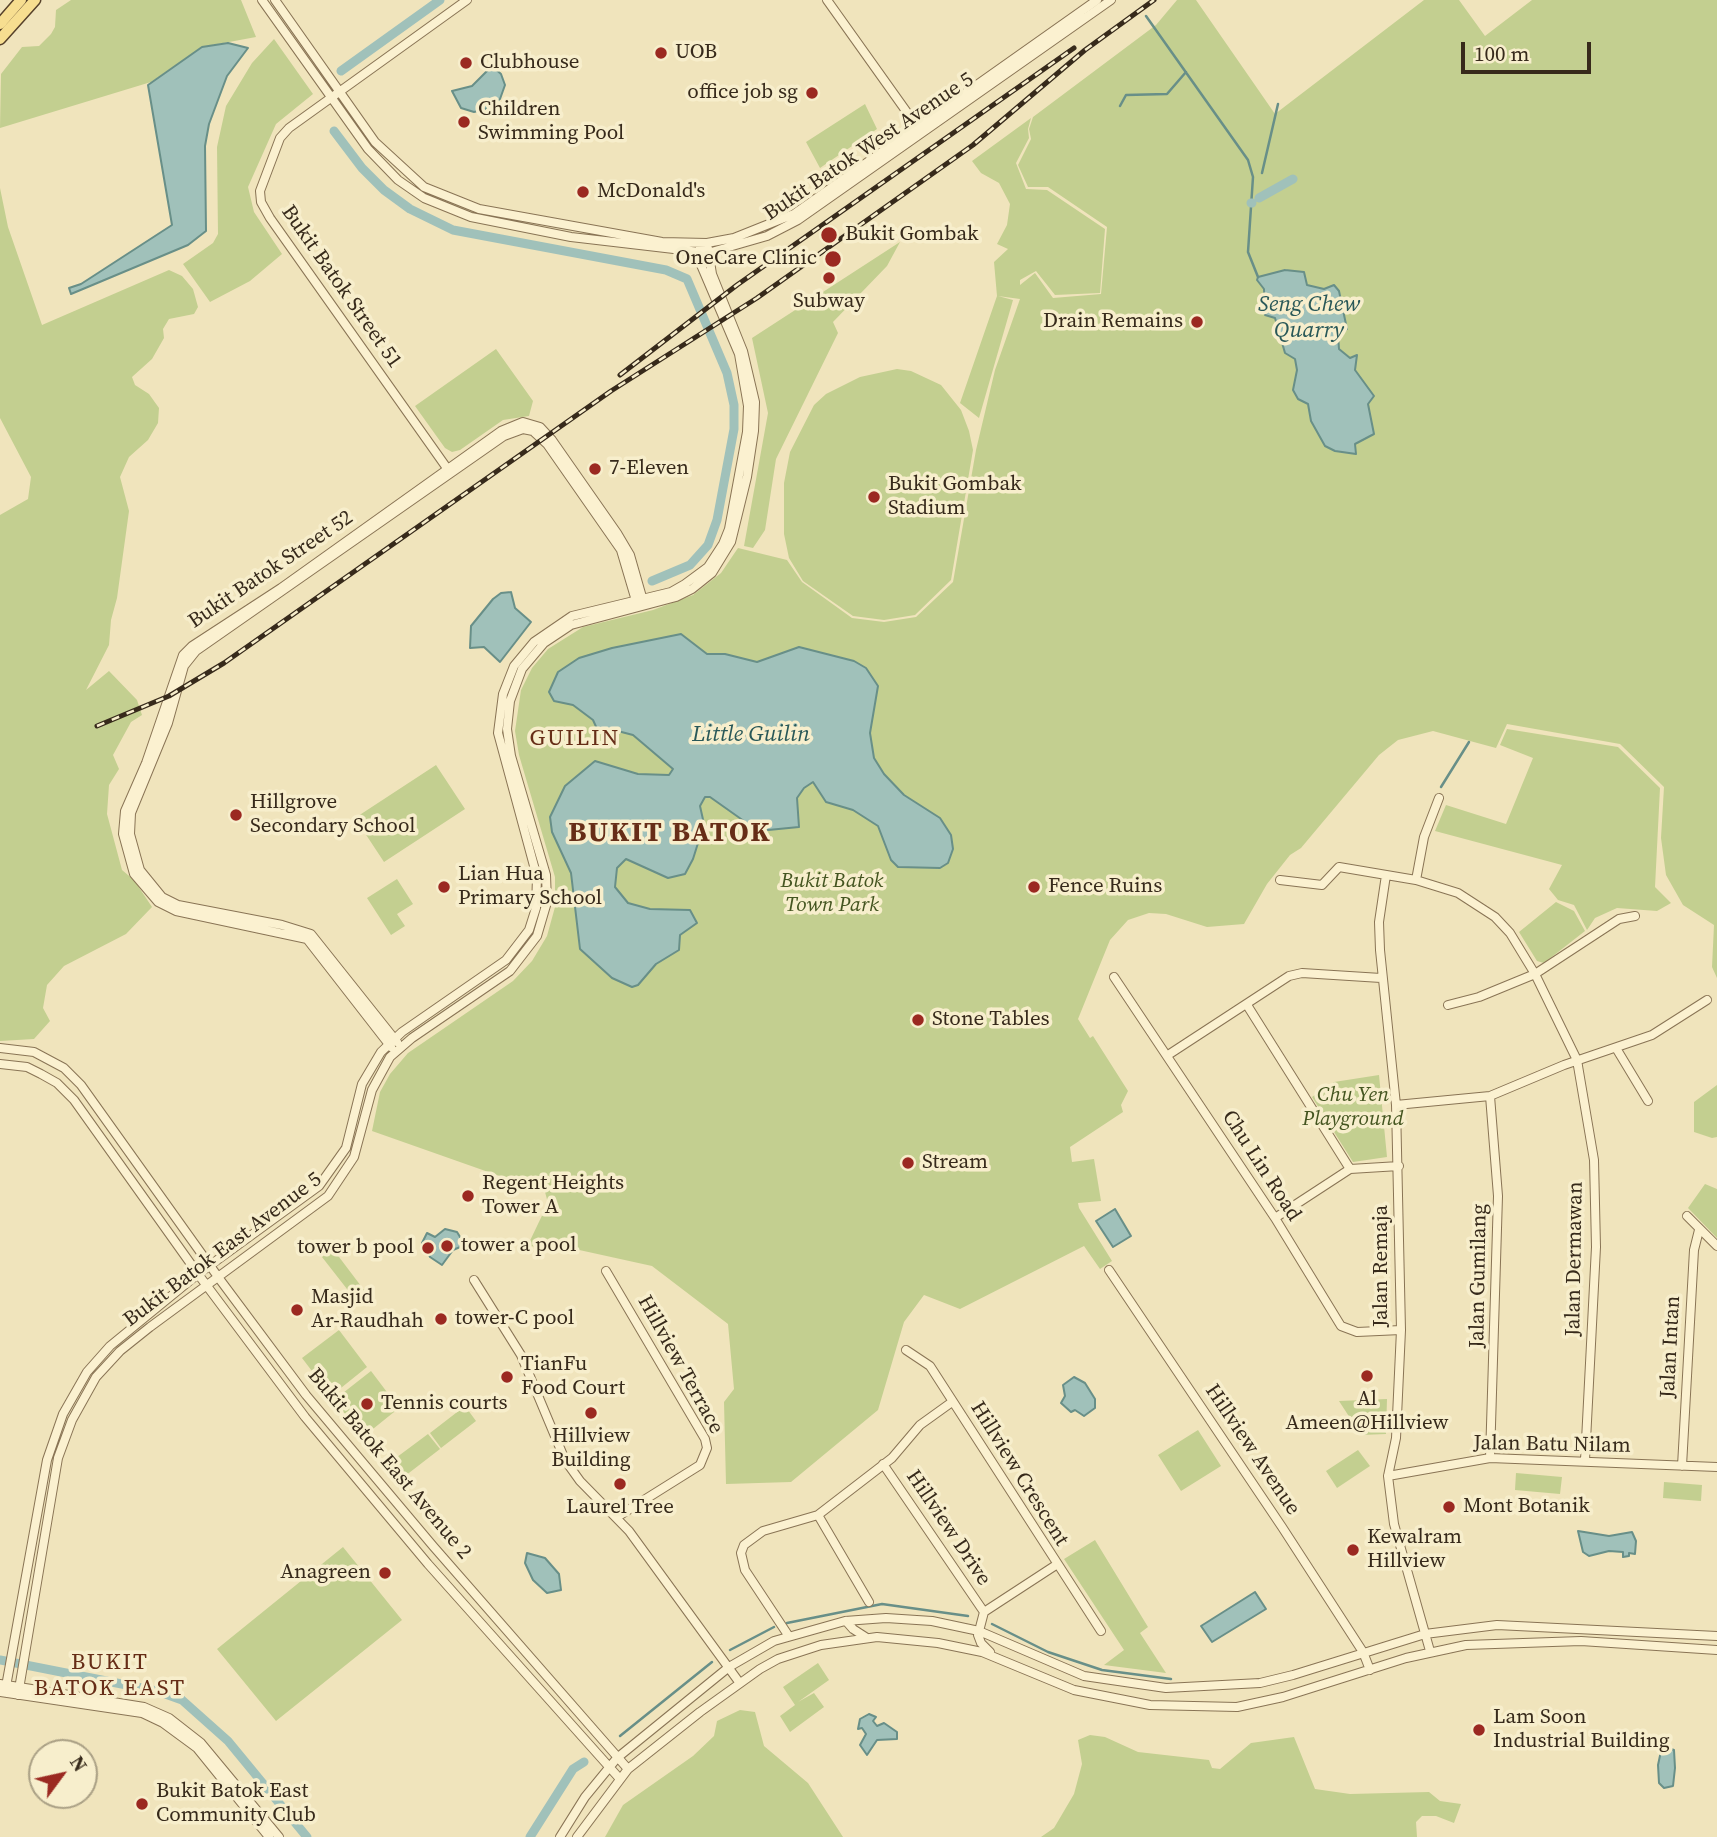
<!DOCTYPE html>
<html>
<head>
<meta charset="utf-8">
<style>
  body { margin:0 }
  #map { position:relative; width:1717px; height:1837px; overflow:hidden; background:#f0e4bc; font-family:"Source Serif 4",serif }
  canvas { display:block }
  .north { position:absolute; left:28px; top:1739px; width:70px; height:70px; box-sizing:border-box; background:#f7eecc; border:2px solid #aaa085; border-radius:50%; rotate:57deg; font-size:19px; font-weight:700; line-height:28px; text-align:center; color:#372a1b }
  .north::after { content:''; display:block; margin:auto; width:24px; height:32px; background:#9b2921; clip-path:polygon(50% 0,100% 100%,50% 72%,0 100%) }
  .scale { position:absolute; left:1461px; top:42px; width:130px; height:32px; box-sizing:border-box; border:4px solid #372a1b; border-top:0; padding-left:9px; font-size:21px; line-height:24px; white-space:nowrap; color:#372a1b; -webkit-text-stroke:5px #f7eecc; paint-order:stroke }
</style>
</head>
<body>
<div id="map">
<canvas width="1717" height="1837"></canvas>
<div class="north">N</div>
<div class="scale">100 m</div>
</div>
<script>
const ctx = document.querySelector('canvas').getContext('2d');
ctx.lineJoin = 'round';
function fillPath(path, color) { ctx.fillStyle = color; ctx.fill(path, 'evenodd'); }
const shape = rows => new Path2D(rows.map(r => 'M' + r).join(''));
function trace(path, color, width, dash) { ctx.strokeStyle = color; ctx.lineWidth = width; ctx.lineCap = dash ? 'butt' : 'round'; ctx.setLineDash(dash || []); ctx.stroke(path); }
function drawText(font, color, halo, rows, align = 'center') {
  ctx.font = font + ' "Source Serif 4",serif'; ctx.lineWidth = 7; ctx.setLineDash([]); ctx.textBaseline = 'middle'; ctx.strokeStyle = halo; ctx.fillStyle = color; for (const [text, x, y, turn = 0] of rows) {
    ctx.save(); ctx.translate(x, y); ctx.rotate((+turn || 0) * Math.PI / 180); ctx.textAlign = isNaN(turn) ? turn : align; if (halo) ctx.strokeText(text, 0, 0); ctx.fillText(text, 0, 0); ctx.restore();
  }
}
fillPath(shape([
  [71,0,241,0,256,37,202,47,151,82,0,128,1,74,22,47,39,46,51,34,55,27,56,10],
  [1177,0,1196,0,1275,114,1424,0,1459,0,1485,36,1532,0,1717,0,1717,978,1712,967,1714,925,1683,905,1666,875,1661,838,1664,787,1620,744,1507,724,1496,748,1433,731,1398,740,1379,755,1301,848,1290,855,1267,884,1244,924,1207,927,1166,914,1149,913,1128,920,1110,940,1078,1019,1090,1038,1093,1036,1128,1091,1121,1105,1123,1112,1070,1147,1072,1162,1094,1159,1101,1201,1078,1203,1079,1208,1112,1261,1100,1269,1084,1246,960,1309,924,1295,904,1322,878,1410,791,1482,726,1484,724,1402,734,1389,728,1324,652,1266,552,1244,527,1247,548,1203,545,1192,372,1131,380,1092,390,1074,408,1053,513,981,532,961,547,936,555,907,555,877,519,755,515,731,521,690,532,668,548,649,583,627,653,610,693,595,721,573,738,548,787,560,802,582,852,618,884,622,916,617,953,582,976,450,995,370,1020,299,998,296,1013,300,979,418,960,403,997,296,994,262,1008,249,997,244,1007,225,1010,204,999,183,981,173,972,161,1031,118,1028,129,1029,138,1016,163,1026,189,1047,190,1105,229,1100,293,1055,295,1036,271,1020,280,1020,285,1035,273,1053,298,1101,294,1107,227,1048,187,1028,187,1018,165,1031,139,1029,129,1033,117,1156,25],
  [274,39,313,94,276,124,248,187,254,212,282,254,250,281,210,302,183,264,213,243,218,234,217,147,226,106,252,63],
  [865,104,877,129,820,168,806,142],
  [0,188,8,227,42,325,169,270,182,276,193,289,198,307,194,314,169,319,163,329,164,338,152,359,132,377,135,385,149,394,159,408,158,423,148,440,129,457,120,477,129,511,117,598,111,620,109,645,86,690,109,671,137,700,142,715,131,722,113,755,119,769,109,785,107,814,122,870,134,880,152,907,126,934,64,966,47,985,43,1008,50,1021,34,1039,0,1041,0,515,28,499,31,477,0,418],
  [900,242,887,266,833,322,838,333,776,459,765,530,753,548,744,546,768,413,752,338],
  [496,349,533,401,529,416,503,420,460,450,452,452,445,448,415,406],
  [897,369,911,371,941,385,961,410,969,431,973,450,951,580,915,615,884,620,853,616,803,581,789,558,784,534,784,483,790,452,814,405,826,394,860,377],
  [1507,729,1618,747,1660,788,1655,887,1671,903,1657,911,1617,908,1595,918,1587,930,1574,905,1558,900,1549,889,1562,865,1435,831,1446,805,1506,824,1533,758,1500,745],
  [436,765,465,809,384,862,355,818],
  [397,879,413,904,397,914,405,926,391,935,367,898],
  [1556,902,1574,911,1585,931,1544,963,1537,961,1519,932],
  [1379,1075,1387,1157,1353,1162,1312,1097,1334,1082],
  [1717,1085,1717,1137,1712,1138,1694,1132,1694,1102],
  [1705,1184,1717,1189,1717,1238,1688,1208],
  [333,1249,364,1290,354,1298,322,1257],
  [339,1330,367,1367,331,1396,302,1358],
  [371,1371,399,1408,363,1437,334,1400],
  [1387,1399,1386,1434,1361,1435,1339,1401],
  [465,1406,476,1421,441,1448,430,1433],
  [1198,1430,1221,1466,1181,1491,1158,1455],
  [428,1434,440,1449,405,1476,393,1460],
  [1358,1450,1370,1466,1337,1488,1326,1471],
  [1516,1473,1562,1477,1560,1494,1515,1490],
  [1664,1482,1702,1485,1701,1501,1663,1498],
  [1095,1540,1148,1627,1140,1633,1166,1673,1104,1665,1124,1650,1064,1559],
  [343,1547,402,1620,276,1721,217,1649],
  [818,1663,829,1680,798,1702,814,1693,824,1707,790,1732,780,1716,795,1705,783,1687],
  [740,1710,755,1712,764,1746,808,1783,843,1837,605,1837,623,1805,693,1756,714,1736,717,1721],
  [1090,1735,1105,1737,1138,1752,1209,1760,1212,1768,1220,1769,1251,1743,1294,1737,1315,1789,1350,1794,1429,1792,1440,1801,1461,1804,1454,1823,1436,1816,1422,1816,1416,1822,1417,1837,1041,1837,1054,1828,1074,1794,1082,1764,1078,1740]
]), '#c3cf90');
const water = shape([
  [228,43,248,48,227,76,209,124,205,146,206,231,188,245,71,294,69,288,81,284,172,225,148,85,202,47,228,43],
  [492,66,501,74,505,85,500,99,485,109,474,112,461,108,452,91,472,86,492,66],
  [1285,270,1304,272,1307,285,1324,289,1334,285,1339,291,1347,329,1338,335,1339,349,1350,358,1357,355,1355,370,1374,396,1368,404,1374,434,1355,444,1356,454,1335,451,1325,446,1311,421,1308,404,1298,399,1293,390,1297,370,1295,359,1285,353,1275,318,1265,315,1264,289,1257,280,1258,277,1285,270],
  [511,592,515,608,531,622,500,662,484,647,470,648,471,626,493,599,501,593,511,592],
  [681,634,707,654,725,654,757,662,799,647,854,661,866,668,878,686,870,733,874,758,884,774,904,795,940,818,951,835,953,849,948,863,940,868,898,867,891,860,878,826,853,810,826,802,813,782,804,788,797,798,799,827,758,831,710,797,705,797,700,806,704,824,693,859,685,874,668,878,626,859,617,868,615,887,628,903,650,909,690,910,697,923,680,935,679,950,656,964,638,985,632,987,612,978,580,949,571,873,552,832,550,817,565,786,595,761,638,774,669,775,673,769,633,735,610,729,598,731,593,720,573,705,554,701,549,692,558,672,579,658,612,648,681,634],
  [1115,1209,1131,1236,1113,1247,1096,1221,1115,1209],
  [445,1229,457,1232,465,1245,453,1250,442,1265,430,1257,427,1250,422,1250,422,1243,427,1233,435,1237,445,1229],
  [1074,1377,1085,1383,1095,1399,1095,1408,1084,1416,1075,1410,1071,1412,1061,1403,1065,1396,1063,1385,1074,1377],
  [1578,1531,1609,1536,1632,1532,1636,1541,1635,1554,1629,1553,1629,1556,1623,1557,1623,1552,1609,1551,1589,1556,1583,1552,1578,1531],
  [527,1553,545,1558,559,1574,561,1590,547,1593,533,1580,525,1563,527,1553],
  [1255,1592,1266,1609,1212,1642,1201,1626,1255,1592],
  [869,1714,876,1717,873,1721,877,1726,884,1723,897,1732,897,1739,877,1740,867,1755,860,1745,866,1734,862,1728,858,1729,860,1719,869,1714],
  [1666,1747,1674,1750,1675,1768,1673,1786,1664,1788,1659,1783,1658,1765,1661,1751,1666,1747]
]);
fillPath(water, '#a0c1ba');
trace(water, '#688f88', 2);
trace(shape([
  [1146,16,1248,160,1253,177,1248,252,1258,277],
  [1120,106,1126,95,1167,94,1186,72],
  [1262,173,1278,104],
  [1441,787,1469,742],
  [787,1623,882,1604,968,1616],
  [992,1624,1048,1652,1102,1670,1171,1679],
  [730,1650,774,1627],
  [620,1736,712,1662]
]), '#688f88', 2.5);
trace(shape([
  [341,71,440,0],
  [334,131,362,168,384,190,410,209,453,230,666,270,687,279,727,373,734,405,734,429,717,520,708,545,690,565,652,581],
  [1259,198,1293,179],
  [1251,203,1252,203],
  [0,1660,157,1691,182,1700,228,1741,307,1837],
  [530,1837,573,1769,584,1762]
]), '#a0c1ba', 9);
const minor = shape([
  [262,0,368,149,398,180,424,198,471,217,571,237,708,253,767,236,798,220,1111,0],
  [275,0,375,142,424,187,479,209,662,242,707,243,734,238,794,214,1097,0],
  [827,0,921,132],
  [449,471,270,218,261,202,260,191,280,138,289,128,467,0],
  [1386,875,1379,922,1380,950,1396,1105,1401,1330,1396,1438,1388,1476,1394,1524,1430,1651],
  [1280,880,1322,885,1339,867,1416,880,1458,893,1495,917,1510,933,1535,974,1577,1060,1594,1160,1596,1247,1585,1460],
  [1416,880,1424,837,1439,798],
  [1114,977,1275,1218,1341,1326,1357,1332,1401,1330],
  [1247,1005,1350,1169],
  [1448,1005,1479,997,1535,974,1619,919,1635,916],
  [397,1042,311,934,282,925,178,905,162,897,140,870,130,834,131,813,168,723,184,666,196,651,504,436,523,429,533,431,547,444,621,550,637,604],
  [391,1047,307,939,176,911,158,902,134,874,123,834,125,811,146,763,183,655,192,646,281,588,501,431,523,422,540,427,552,440,617,533,630,555,644,604],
  [0,1048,34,1052,64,1068,81,1085,221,1281,306,1395,433,1546,628,1769],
  [1616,1048,1648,1101],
  [1168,1055,1289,976,1302,973,1381,978],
  [0,1064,27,1067,41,1074,57,1083,74,1100,198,1274,305,1417,428,1564,620,1779],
  [1396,1105,1490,1096,1564,1065,1652,1035,1707,1000],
  [1687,1216,1717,1246],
  [1275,1218,1350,1169,1399,1166],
  [1109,1270,1282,1527,1363,1652,1370,1670],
  [606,1271,705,1439,707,1448,700,1465,617,1517],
  [474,1280,521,1355,565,1460,580,1481,629,1531,739,1682],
  [906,1350,930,1366,1101,1631],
  [1490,1458,1498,1196,1490,1096],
  [883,1464,984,1612],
  [1682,1466,1694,1250,1699,1230],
  [1388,1476,1490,1458,1717,1467],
  [818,1515,869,1602],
  [846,1621,853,1629,867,1638],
  [788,1635,745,1570,741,1553,744,1545,763,1531,818,1515,892,1458,920,1425,952,1402],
  [990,1652,981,1643,978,1635,984,1612,1056,1565],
  [0,1684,144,1707,169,1718,201,1743,279,1837],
  [0,1692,142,1713,163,1723,197,1748,269,1837],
  [5,1692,47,1460,63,1414,87,1372,110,1346,198,1274,319,1186,346,1148,362,1084,381,1052,402,1032,506,960,529,930,536,908,537,877,498,733,503,694,514,666,534,642,572,616,671,592,685,584,708,567,723,544,729,529,747,432,748,406,739,354,701,265,700,243],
  [18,1695,58,1458,72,1420,96,1377,120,1351,150,1327,328,1196,354,1157,372,1090,390,1057,412,1038,510,971,537,936,547,902,546,875,511,756,507,729,510,701,522,669,544,643,571,625,676,597,692,589,712,573,731,542,747,477,754,431,755,402,743,351,712,274,707,243],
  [560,1837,585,1797,617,1758,729,1667,774,1641,845,1621,886,1618,932,1621,979,1631,1084,1676,1166,1688,1260,1683,1293,1675,1425,1634,1497,1625,1717,1636],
  [577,1837,628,1769,700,1712,760,1669,778,1659,821,1645,877,1637,938,1643,982,1652,1074,1690,1150,1705,1237,1707,1283,1697,1406,1658,1466,1645,1581,1641,1717,1650]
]);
const major = shape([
  [0,24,21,0],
  [0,39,35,0]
]);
trace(minor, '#897455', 10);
trace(major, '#56412a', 13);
trace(minor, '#fbf1d0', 8);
trace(major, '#f7de90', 10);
const rail = shape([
  [620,375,737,285,1074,48],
  [97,726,169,696,224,663,611,391,757,298,973,145,1085,50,1154,0]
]);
trace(rail, '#372a1b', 5);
trace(rail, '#f7eecc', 2.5, [8]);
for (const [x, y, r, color] of [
  [661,53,7,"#9b2921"],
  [466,63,7,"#9b2921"],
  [812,93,7,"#9b2921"],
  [464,122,7,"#9b2921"],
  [583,192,7,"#9b2921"],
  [829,235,9,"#9b2921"],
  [833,259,9,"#9b2921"],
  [829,278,7,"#9b2921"],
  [1197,322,7,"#9b2921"],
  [595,469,7,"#9b2921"],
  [874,497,7,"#9b2921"],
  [236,815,7,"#9b2921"],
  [444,887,7,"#9b2921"],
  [1034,887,7,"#9b2921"],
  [918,1020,7,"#9b2921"],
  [908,1163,7,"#9b2921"],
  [468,1196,7,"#9b2921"],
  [447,1246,7,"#9b2921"],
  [428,1248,7,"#9b2921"],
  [297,1310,7,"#9b2921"],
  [441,1319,7,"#9b2921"],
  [1367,1376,7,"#9b2921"],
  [507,1377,7,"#9b2921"],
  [367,1404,7,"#9b2921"],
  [591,1413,7,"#9b2921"],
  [620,1484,7,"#9b2921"],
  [1449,1507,7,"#9b2921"],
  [1353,1550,7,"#9b2921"],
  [385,1573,7,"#9b2921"],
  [1479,1730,7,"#9b2921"],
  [142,1804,7,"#9b2921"]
]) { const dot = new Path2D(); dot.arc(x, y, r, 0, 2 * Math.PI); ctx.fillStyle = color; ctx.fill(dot); trace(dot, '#f7eecc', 2.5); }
drawText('21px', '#372a1b', '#f7eecc', [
  ["UOB",675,53],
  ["Clubhouse",480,63],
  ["office job sg",798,93,"right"],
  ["Children",478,110],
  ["Swimming Pool",478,134],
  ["McDonald's",597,192],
  ["Bukit Gombak",845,235],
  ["OneCare Clinic",817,259,"right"],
  ["Subway",829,302,"center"],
  ["Drain Remains",1183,322,"right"],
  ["7-Eleven",609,469],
  ["Bukit Gombak",888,485],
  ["Stadium",888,509],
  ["Hillgrove",250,803],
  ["Secondary School",250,827],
  ["Lian Hua",458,875],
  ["Primary School",458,899],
  ["Fence Ruins",1048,887],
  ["Stone Tables",932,1020],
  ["Stream",922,1163],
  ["Regent Heights",482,1184],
  ["Tower A",482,1208],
  ["tower a pool",461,1246],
  ["tower b pool",414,1248,"right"],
  ["Masjid",311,1298],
  ["Ar-Raudhah",311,1322],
  ["tower-C pool",455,1319],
  ["TianFu",521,1365],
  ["Food Court",521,1389],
  ["Al",1367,1400,"center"],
  ["Ameen@Hillview",1367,1424,"center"],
  ["Tennis courts",381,1404],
  ["Hillview",591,1437,"center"],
  ["Building",591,1461,"center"],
  ["Mont Botanik",1463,1507],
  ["Laurel Tree",620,1508,"center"],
  ["Kewalram",1367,1538],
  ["Hillview",1367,1562],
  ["Anagreen",371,1573,"right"],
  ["Lam Soon",1493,1718],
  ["Industrial Building",1493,1742],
  ["Bukit Batok East",156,1792],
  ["Community Club",156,1816]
], 'left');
drawText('21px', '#372a1b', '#f7eecc', [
  ["Bukit Batok West Avenue 5",869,147,-34],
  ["Bukit Batok Street 51",341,287,55],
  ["Bukit Batok Street 52",271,570,-34],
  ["Chu Lin Road",1261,1166,57],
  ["Bukit Batok East Avenue 5",223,1250,-37],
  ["Jalan Dermawan",1575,1259,-89],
  ["Jalan Remaja",1382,1266,-90],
  ["Jalan Gumilang",1479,1276,-89],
  ["Jalan Intan",1671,1347,-87],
  ["Hillview Terrace",680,1365,61],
  ["Jalan Batu Nilam",1552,1445,1],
  ["Hillview Avenue",1252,1450,56],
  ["Bukit Batok East Avenue 2",389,1464,50],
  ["Hillview Crescent",1019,1474,58],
  ["Hillview Drive",948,1528,56]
]);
drawText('italic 21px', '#445520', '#f7eecc', [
  ["Bukit Batok",832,882],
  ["Town Park",832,906],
  ["Chu Yen",1353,1096],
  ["Playground",1353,1120]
]);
drawText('italic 23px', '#295858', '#f7eecc', [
  ["Seng Chew",1309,305],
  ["Quarry",1309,331],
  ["Little Guilin",751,735]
]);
ctx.letterSpacing = '2px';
drawText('23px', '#662d17', '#f7eecc', [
  ["GUILIN",575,739],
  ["BUKIT",110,1663],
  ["BATOK EAST",110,1689]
]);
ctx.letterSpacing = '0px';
ctx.letterSpacing = '2px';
drawText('bold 28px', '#662d17', '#f7eecc', [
  ["BUKIT BATOK",670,834]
]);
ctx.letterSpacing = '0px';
</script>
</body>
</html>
